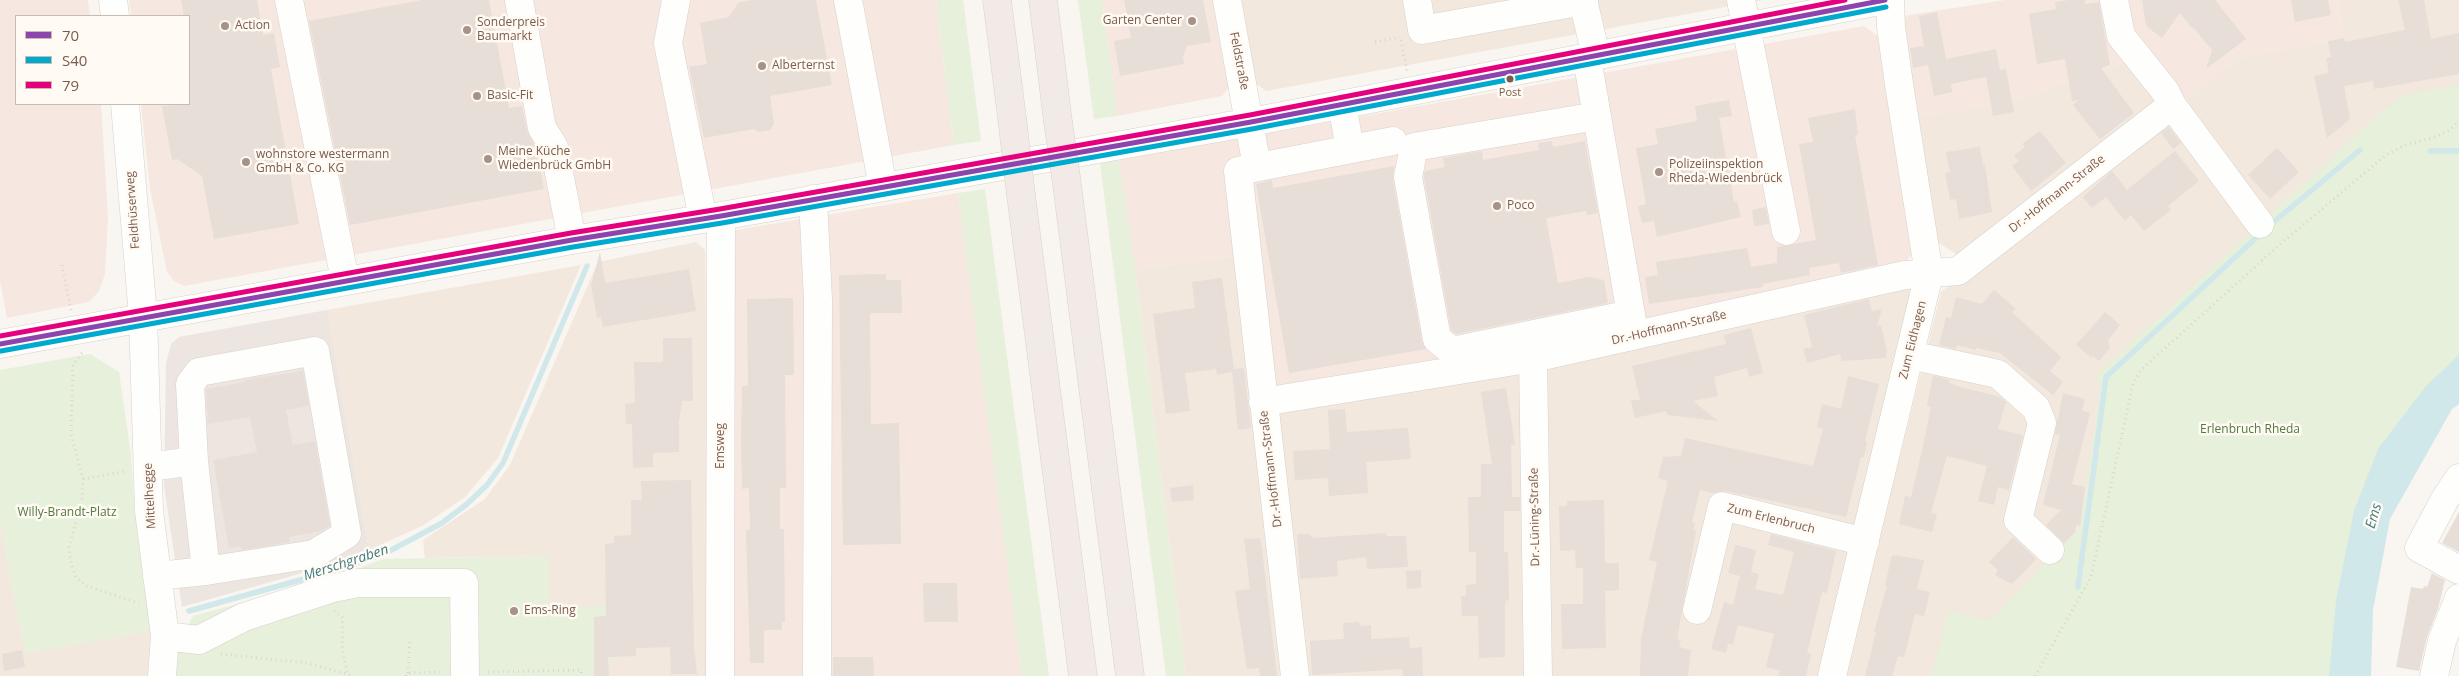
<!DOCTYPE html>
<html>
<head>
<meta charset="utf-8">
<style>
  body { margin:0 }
  #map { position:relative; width:2459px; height:676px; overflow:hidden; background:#f9f5f0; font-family:"Open Sans",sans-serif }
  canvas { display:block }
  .legend { position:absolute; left:15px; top:15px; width:175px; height:90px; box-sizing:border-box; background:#fffaf3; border:1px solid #cabbb1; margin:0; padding:6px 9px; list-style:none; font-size:15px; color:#7a5c4d }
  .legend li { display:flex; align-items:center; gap:10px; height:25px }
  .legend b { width:25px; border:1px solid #cabbb1 }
</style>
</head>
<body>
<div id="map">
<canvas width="2459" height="676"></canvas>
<ul class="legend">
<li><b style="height:6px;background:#8e44ad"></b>70</li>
<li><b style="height:6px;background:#00a9ce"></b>S40</li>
<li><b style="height:6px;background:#e5007d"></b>79</li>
</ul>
</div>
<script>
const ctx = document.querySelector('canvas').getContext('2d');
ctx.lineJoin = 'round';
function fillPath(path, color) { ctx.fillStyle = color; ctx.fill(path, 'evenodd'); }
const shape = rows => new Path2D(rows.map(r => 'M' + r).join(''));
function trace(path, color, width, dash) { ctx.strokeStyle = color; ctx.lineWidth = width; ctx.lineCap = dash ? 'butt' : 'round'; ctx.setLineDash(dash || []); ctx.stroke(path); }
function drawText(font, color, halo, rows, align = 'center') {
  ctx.font = font + ' "Open Sans",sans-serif'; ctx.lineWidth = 5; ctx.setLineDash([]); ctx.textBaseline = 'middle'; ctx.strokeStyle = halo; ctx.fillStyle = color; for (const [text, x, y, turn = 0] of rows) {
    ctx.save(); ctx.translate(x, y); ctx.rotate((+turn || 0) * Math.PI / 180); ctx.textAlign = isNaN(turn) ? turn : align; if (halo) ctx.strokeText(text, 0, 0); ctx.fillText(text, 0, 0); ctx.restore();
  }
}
fillPath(shape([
  [1235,0,1764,0,1266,91,1250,79],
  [2337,0,2459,0,2459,86,2265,219,2184,102,2239,58,2344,38],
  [2131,60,2158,105,1959,256,1936,241,1915,118,2011,101],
  [2163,120,2174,121,2257,227,2079,538,1945,676,1845,676,1941,292],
  [696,242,705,250,711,676,609,676,609,658,619,658,619,647,548,608,549,556,425,558,423,540,485,499,510,465,598,262],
  [1235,256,1285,676,1186,676,1135,270],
  [581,265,498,458,465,497,422,526,369,550,327,310],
  [1910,284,1917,294,1824,676,1303,676,1274,420,1281,407],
  [0,519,25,653,154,630,152,676,0,676]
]), '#f2e8de');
fillPath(shape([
  [0,0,88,0,90,16,16,16,16,104,101,104,108,218,105,274,99,291,89,302,7,318,0,281],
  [129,0,936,0,954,145,184,286,174,281,167,272,150,189,141,104,189,104,189,16,131,16],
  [1102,0,1218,0,1234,81,1222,96,1117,116],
  [2005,0,2107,0,2131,60,2011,101,1915,118,1897,17],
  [2122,0,2337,0,2344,38,2239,58,2184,102,2128,33],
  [1864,26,1879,37,1912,254,1903,265,1524,350,1253,390,1235,256,1135,270,1119,160],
  [958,193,1022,676,731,676,730,231]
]), '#f6e8e1');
fillPath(shape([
  [327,310,369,550,334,564,182,607,164,486,166,363,171,344,179,337]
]), '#ede5e0');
fillPath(shape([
  [936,0,963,0,981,141,954,145],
  [1078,0,1102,0,1117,116,1094,119],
  [2459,85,2459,380,2404,440,2355,676,1932,676,1948,611,1990,621,2081,526,2101,383,2095,376,2361,130,2401,96],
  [1119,160,1135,270,1186,676,1166,676,1100,163],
  [985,189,1049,676,1022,676,974,316,958,193],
  [90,354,119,372,131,455,135,514,147,578,154,630,25,654,0,519,0,370],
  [549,556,549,608,617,605,619,658,609,658,609,676,170,676,171,659,193,616,338,577,383,559]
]), '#e7f0db');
fillPath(shape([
  [2459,355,2459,404,2452,409,2390,519,2373,610,2371,676,2329,676,2336,601,2354,511,2378,449,2426,386]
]), '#d0e8ea');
trace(shape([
  [2430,151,2459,151],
  [2276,220,2360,150],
  [2078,587,2106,377,2258,236],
  [189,611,336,570,382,555,442,523,467,504,487,485,503,463,587,266]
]), '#d0e8ea', 5.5);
fillPath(shape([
  [181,0,257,0,263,35,274,33,280,67,271,69,299,224,214,239,202,176,177,159,172,160,162,106,189,104,189,16,184,16],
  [422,0,489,0,509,108,522,106,527,131,536,148,544,189,350,225,309,21],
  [752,0,816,0,832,85,770,96,774,124,770,130,758,132,754,129,704,138,689,67,707,64,700,23,729,17,739,2],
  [1124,0,1203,0,1211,42,1187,46,1183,57,1184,64,1120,76,1114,41,1131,38],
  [2069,0,2085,0,2085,4,2099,2,2110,65,2101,68,2134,113,2100,139,2073,105,2079,100,2072,101,2065,59,2037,64,2029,14,2056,9,2055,2],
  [2142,0,2215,0,2246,39,2206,69,2212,50,2194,28,2193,29,2180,13,2162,38,2146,26],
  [2291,0,2328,0,2331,15,2295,22],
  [2398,0,2424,0,2431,39,2459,33,2459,74,2374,89,2373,81,2344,86,2350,119,2327,138,2314,76,2329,73,2326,58,2331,57,2328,41,2344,38,2345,42,2405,30],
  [1937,12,1946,59,1996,49,2000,70,2006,69,2014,112,1993,116,1986,77,1951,84,1952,92,1934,96,1928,65,1913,68,1910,48,1924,46,1919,16],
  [1729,100,1732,116,1719,118,1734,202,1737,201,1741,217,1657,237,1654,221,1642,223,1638,206,1646,204,1636,148,1658,144,1655,129,1697,121,1695,106],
  [1855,109,1858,135,1855,135,1878,265,1841,273,1839,263,1809,268,1810,275,1762,284,1763,287,1649,304,1645,277,1658,275,1656,262,1747,248,1751,267,1777,263,1777,247,1816,240,1799,144,1813,142,1808,118],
  [2169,127,2181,143,2173,149,2161,133],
  [2040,131,2066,163,2031,191,2012,166,2019,161,2014,156,2025,147,2022,144],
  [1552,141,1553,147,1585,141,1598,213,1587,215,1586,211,1546,218,1558,283,1589,277,1604,280,1608,303,1456,334,1451,330,1424,177,1425,171,1445,167,1443,158,1482,151,1483,160,1539,150,1538,143],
  [1980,147,1983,165,1985,165,1992,212,1959,219,1956,199,1950,200,1945,173,1950,172,1946,152],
  [2277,148,2299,172,2270,199,2248,175],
  [2175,151,2199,181,2168,206,2171,210,2144,231,2131,215,2125,221,2106,197,2092,208,2083,197,2112,171,2127,190],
  [1394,166,1393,180,1422,342,1426,349,1289,373,1256,184,1272,180,1273,188],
  [1766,207,1769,224,1754,226,1752,210],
  [600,252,605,283,689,269,696,311,603,327,601,317,597,318,591,285],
  [886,274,886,280,901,280,902,313,870,313,871,424,899,423,901,544,843,545,839,275],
  [1222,278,1234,369,1244,368,1251,428,1238,430,1232,372,1217,375,1216,369,1185,373,1190,411,1166,414,1153,314,1195,308,1192,282],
  [1994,290,2016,309,2012,312,2061,357,2050,371,2063,382,2053,395,2000,353,1976,348,1976,350,1957,345,1956,349,1939,345,1946,317,1951,318,1956,297,1982,304],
  [793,298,794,375,785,375,786,488,780,488,780,529,784,529,785,622,782,622,782,630,764,630,764,663,750,663,746,530,750,530,749,488,742,489,741,441,742,386,748,386,747,299],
  [1869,299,1872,311,1882,309,1877,326,1881,325,1887,351,1886,358,1842,361,1840,354,1807,363,1803,349,1812,347,1804,315],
  [2105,312,2120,325,2108,340,2110,348,2099,361,2093,356,2092,358,2076,345],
  [1751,328,1763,373,1749,377,1747,368,1714,377,1718,396,1693,401,1718,421,1667,415,1666,411,1635,418,1631,400,1640,400,1632,366,1726,344,1724,335],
  [663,338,692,338,693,401,682,401,679,422,679,452,653,453,653,467,633,468,632,424,626,424,625,404,635,403,634,362,663,362],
  [303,371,309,406,286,410,293,445,315,441,330,526,321,531,289,537,290,542,242,550,241,546,229,548,213,460,257,452,250,417,208,424,206,389,245,382,245,380],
  [1848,376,1879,384,1865,441,1867,442,1864,457,1861,457,1846,517,1726,491,1713,493,1700,490,1692,522,1695,523,1693,530,1696,531,1677,639,1681,640,1679,647,1691,650,1688,676,1640,676,1641,639,1657,562,1649,560,1668,481,1658,478,1663,457,1681,456,1685,438,1813,466,1823,429,1817,427,1822,404,1841,409],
  [1933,376,1950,380,1949,383,1961,387,2000,397,2006,402,1998,429,2023,435,2009,490,1998,487,1994,505,1978,501,1987,466,1947,456,1931,513,1937,514,1932,532,1899,524,1905,496,1911,497,1922,451,1931,407,1927,406],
  [1506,388,1515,445,1511,445,1512,497,1520,497,1520,511,1504,511,1504,552,1508,552,1509,600,1505,601,1505,657,1479,658,1478,616,1462,616,1461,596,1466,596,1466,585,1476,584,1476,552,1469,552,1468,497,1481,497,1481,464,1492,464,1481,392],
  [2063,393,2085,399,2082,410,2090,413,2072,484,2085,487,2080,526,2076,525,2075,532,2064,543,2046,525,2061,510,2043,505,2060,435,2055,434],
  [1345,409,1347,432,1408,428,1411,459,1366,462,1368,493,1329,496,1328,478,1295,480,1293,451,1330,449,1328,410],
  [691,480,694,647,697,674,671,674,670,647,636,648,636,656,608,657,609,676,594,676,594,617,606,616,605,544,614,543,614,536,631,535,631,500,642,500,641,481],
  [1193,485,1194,500,1172,502,1170,488],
  [1604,500,1605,563,1619,563,1619,590,1605,591,1606,648,1562,649,1561,604,1583,604,1583,568,1576,568,1575,550,1560,551,1559,506,1567,506,1567,501],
  [2459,512,2459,552,2442,543],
  [1386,533,1386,536,1406,536,1408,567,1367,569,1366,557,1337,561,1338,576,1300,579,1297,534,1308,534,1314,538],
  [1771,534,1836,551,1827,593,1822,592,1807,653,1811,654,1806,676,1778,676,1780,671,1766,667,1774,634,1738,625,1733,645,1728,644,1726,653,1711,649,1724,602,1733,605,1740,576,1728,573,1735,545,1756,550,1751,572,1759,574,1755,589,1783,595,1794,552,1768,545],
  [2013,537,2036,559,2012,584,1995,575,1998,570,1989,562],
  [1260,538,1262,549,1277,676,1260,676,1259,668,1247,669,1235,591,1250,589,1244,539],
  [1892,555,1924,560,1917,589,1930,592,1924,616,1915,614,1904,657,1898,656,1892,676,1865,676,1876,632,1874,632,1887,586,1885,585],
  [1421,570,1421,588,1407,589,1406,571],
  [2432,573,2445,580,2438,609,2427,637,2419,671,2396,667,2411,587,2423,589,2424,586,2427,587],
  [923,583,957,583,958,622,924,622],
  [1359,622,1360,626,1371,625,1371,639,1409,637,1410,648,1422,647,1423,676,1403,676,1402,669,1312,675,1310,641,1344,639,1343,623],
  [22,650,25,667,4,671,2,654],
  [833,657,873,657,874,676,833,676]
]), '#e6ded7');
const minor = shape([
  [113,0,115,16],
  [289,0,345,280],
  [519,0,542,128,554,147,572,240],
  [676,0,668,43,703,219],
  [848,0,883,187],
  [1227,0,1257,167],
  [1417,0,1422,30,1584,1],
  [1583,0,1596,56],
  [1741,0,1786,231],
  [1587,58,1634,332],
  [125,104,143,316,149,511,165,636,162,676],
  [1342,104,1350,149],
  [2172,105,2260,224],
  [1597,116,1414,147,1408,177,1437,339,1452,351,1631,314],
  [813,199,818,300,817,676],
  [0,344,572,240,721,216,1251,122,1885,0],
  [1910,355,1998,374,2036,408,2042,423,2018,520,2050,550],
  [1533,358,1538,676],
  [1263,402,1533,358,1905,275,1958,271,2172,105,2165,91,2121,36,2114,0],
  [149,467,194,461],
  [2459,478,2445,499,2419,548,2459,570],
  [157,576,206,571,314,554,347,534,315,351,199,372,190,384,194,461,206,571],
  [1697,610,1722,506,1865,542],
  [165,636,199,640,244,617,333,588,358,583,464,583,465,676],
  [720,676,721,216],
  [1295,676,1238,171,1393,141],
  [1832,676,1929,274,1899,84,1891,27,1890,0],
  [2434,676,2442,641,2459,598]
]);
const highway = shape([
  [997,0,1012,118],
  [1043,0,1058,122],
  [1066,177,1130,676],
  [1021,195,1083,676]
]);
trace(minor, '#d7d1cb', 29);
trace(highway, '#dad1cc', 29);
trace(shape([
  [1401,40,1407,71],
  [1375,42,1400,37],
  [62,265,71,310],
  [82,353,73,365,71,434,83,479,82,500,69,547,71,563,76,577,86,586,139,603],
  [83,479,127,471],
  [334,611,343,618,342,645,347,673],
  [221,654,307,663,353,676],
  [488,672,581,670,581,676],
  [408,673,410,639],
  [406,676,408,673,444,672],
  [2035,676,2091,577,2133,384,2141,370,2278,246,2386,155,2405,145,2432,138,2448,131,2459,121]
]), '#dcd5d0', 3, [1, 4]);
trace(minor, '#fefefd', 28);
trace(highway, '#f2eae7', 28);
const highwayBridge = shape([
  [1012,118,1021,195],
  [1058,122,1066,177]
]);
trace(highwayBridge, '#dad1cc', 29, []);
trace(highwayBridge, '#f2eae7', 28);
trace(shape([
  [0,344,572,240,721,216,1251,122,1885,0]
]), '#8e44ad', 5);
trace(shape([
  [1,351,573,247,722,223,1252,129,1886,7]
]), '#00a9ce', 5);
trace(shape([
  [0,336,571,233,720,209,1250,115,1845,0]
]), '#e5007d', 5);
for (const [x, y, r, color] of [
  [1192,21,5,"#a69286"],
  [225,26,5,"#a69286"],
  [467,30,5,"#a69286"],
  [762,66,5,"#a69286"],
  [1510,79,4.5,"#7a5c4d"],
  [477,96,5,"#a69286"],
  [488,159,5,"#a69286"],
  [246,162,5,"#a69286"],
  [1659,172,5,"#a69286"],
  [1497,206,5,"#a69286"],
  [514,611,5,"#a69286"]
]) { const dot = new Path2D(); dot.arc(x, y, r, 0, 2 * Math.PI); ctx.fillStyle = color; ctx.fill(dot); trace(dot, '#fffaf3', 2); }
drawText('11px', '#7a5c4d', '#fffaf3', [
  ["Post",1510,93]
]);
drawText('12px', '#7a5c4d', '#fffaf3', [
  ["Garten Center",1182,21,"right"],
  ["Sonderpreis",477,23],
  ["Baumarkt",477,37],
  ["Action",235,26],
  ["Alberternst",772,66],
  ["Basic-Fit",487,96],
  ["Meine Küche",498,152],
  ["Wiedenbrück GmbH",498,166],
  ["wohnstore westermann",256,155],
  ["GmbH & Co. KG",256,169],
  ["Polizeiinspektion",1669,165],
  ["Rheda-Wiedenbrück",1669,179],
  ["Poco",1507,206],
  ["Ems-Ring",524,611]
], 'left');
drawText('12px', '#7a5c4d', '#fffaf3', [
  ["Feldstraße",1239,61,79],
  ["Dr.-Hoffmann-Straße",2057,194,-38],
  ["Feldhüserweg",133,210,-94],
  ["Dr.-Hoffmann-Straße",1669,328,-13],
  ["Zum Eidhagen",1913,340,-76],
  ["Emsweg",721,446,-90],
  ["Dr.-Hoffmann-Straße",1271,469,-97],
  ["Mittelhegge",150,496,-93],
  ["Dr.-Lüning-Straße",1535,517,-91],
  ["Zum Erlenbruch",1771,519,14]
]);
drawText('12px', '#537a41', '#fffaf3', [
  ["Erlenbruch Rheda",2250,430],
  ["Willy-Brandt-Platz",67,513]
]);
drawText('italic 14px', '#437c86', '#fffaf3', [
  ["Ems",2374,516,-74],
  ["Merschgraben",346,563,-18]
]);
</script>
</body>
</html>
